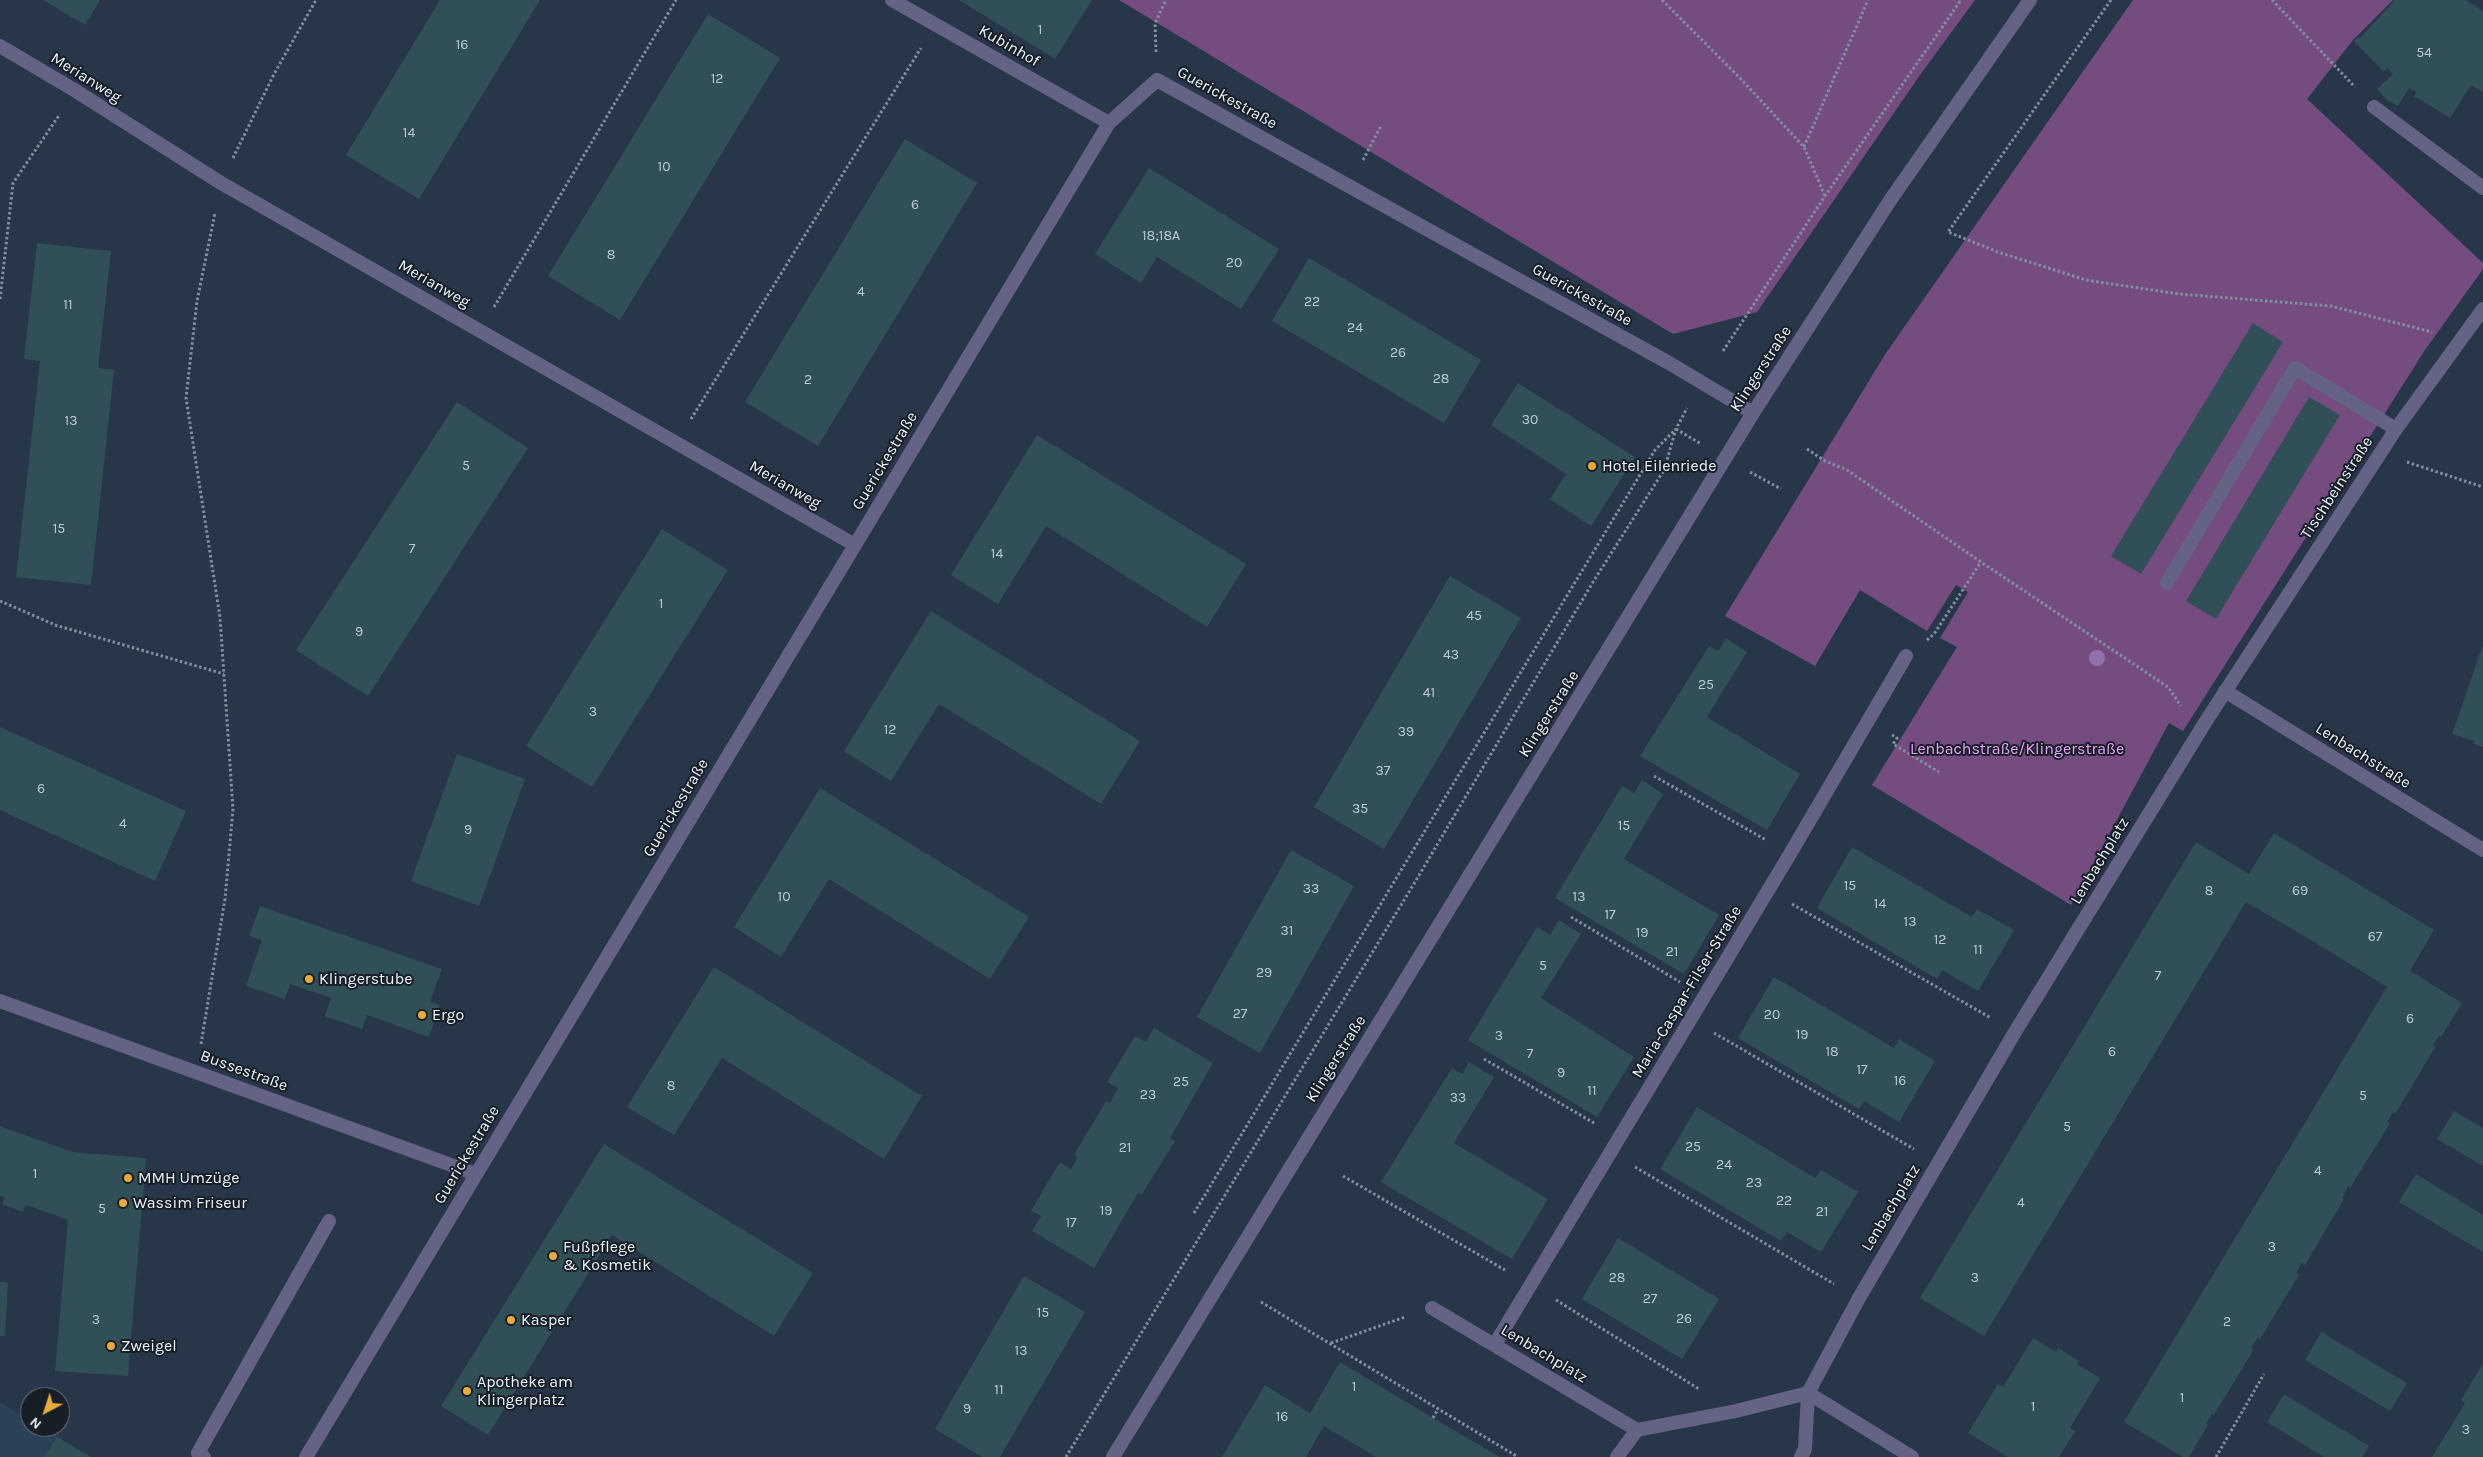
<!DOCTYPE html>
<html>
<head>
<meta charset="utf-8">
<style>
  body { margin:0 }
  #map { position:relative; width:2483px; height:1457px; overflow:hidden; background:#273749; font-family:Karla,sans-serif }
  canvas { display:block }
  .north { position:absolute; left:20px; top:1387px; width:50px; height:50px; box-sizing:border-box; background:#171e26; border:1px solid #6b747d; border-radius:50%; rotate:220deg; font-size:14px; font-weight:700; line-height:20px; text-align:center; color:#e9f4ff }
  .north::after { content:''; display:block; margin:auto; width:18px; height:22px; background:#e9ab38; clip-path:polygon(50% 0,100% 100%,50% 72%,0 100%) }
</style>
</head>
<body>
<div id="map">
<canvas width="2483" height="1457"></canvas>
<div class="north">N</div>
</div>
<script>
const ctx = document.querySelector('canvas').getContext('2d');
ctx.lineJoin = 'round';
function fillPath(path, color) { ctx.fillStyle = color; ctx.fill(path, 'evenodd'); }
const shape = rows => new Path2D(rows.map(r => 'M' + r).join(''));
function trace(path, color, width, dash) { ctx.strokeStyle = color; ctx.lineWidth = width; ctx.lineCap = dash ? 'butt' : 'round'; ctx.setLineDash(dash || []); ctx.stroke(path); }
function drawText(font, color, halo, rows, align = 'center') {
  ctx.font = font + ' Karla,sans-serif'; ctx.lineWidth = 4; ctx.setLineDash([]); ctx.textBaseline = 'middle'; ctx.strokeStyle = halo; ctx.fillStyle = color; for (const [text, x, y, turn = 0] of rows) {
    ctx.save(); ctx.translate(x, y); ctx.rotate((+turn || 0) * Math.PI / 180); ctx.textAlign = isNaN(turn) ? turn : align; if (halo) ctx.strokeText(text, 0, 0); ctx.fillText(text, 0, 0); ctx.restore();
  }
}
fillPath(shape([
  [0,1402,30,1420,30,1427,42,1427,92,1457,0,1457]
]), '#2b4158');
fillPath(shape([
  [1119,0,1975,0,1920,75,1757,312,1673,334],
  [2133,0,2393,0,2353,40,2307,99,2483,263,2483,269,2425,350,2183,731,2169,723,2071,905,1872,785,1957,647,1940,638,1968,592,1956,585,1927,631,1860,590,1815,666,1725,616,1886,353]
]), '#754c80');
fillPath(shape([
  [43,0,100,0,85,25],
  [440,0,540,0,419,199,346,155],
  [959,0,1092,0,1055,59],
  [2395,0,2466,0,2483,11,2483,92,2471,85,2450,118,2414,96,2417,92,2409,88,2398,106,2387,100,2377,89,2393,74,2387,68,2384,72,2354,41,2358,37,2360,38],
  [708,14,780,58,620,320,548,276],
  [905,139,977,183,818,446,745,402],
  [1149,168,1279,249,1241,309,1157,257,1141,283,1095,254],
  [37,243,111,251,98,368,114,370,91,585,16,577,40,361,24,359],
  [1309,258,1481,360,1444,423,1272,321],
  [2253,323,2283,342,2141,574,2111,556],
  [1518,383,1635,457,1591,526,1550,499,1566,474,1491,425],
  [2309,397,2340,415,2216,619,2186,601],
  [457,402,528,448,368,696,296,650],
  [1037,435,1246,564,1207,627,1046,526,998,604,951,575],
  [662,529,728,570,592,787,526,746],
  [1450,576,1521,618,1384,849,1314,807],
  [931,611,1140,741,1101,804,939,704,891,781,844,751],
  [1726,638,1747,652,1707,717,1800,774,1767,830,1640,756,1709,646,1718,651],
  [2483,645,2483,747,2474,744,2474,741,2452,734],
  [0,727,186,811,155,881,0,810],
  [457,754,525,779,479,906,411,881],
  [1642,780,1663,794,1624,859,1719,915,1684,974,1555,898,1622,786,1634,793],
  [820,788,1029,917,990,979,829,879,781,957,734,927],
  [2274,833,2434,930,2410,971,2462,1003,2441,1037,2439,1036,2433,1045,2435,1047,2396,1113,2393,1112,2387,1122,2390,1123,2350,1188,2348,1186,2342,1198,2344,1199,2305,1265,2302,1263,2296,1273,2299,1275,2260,1339,2258,1337,2251,1348,2254,1349,2214,1415,2212,1413,2206,1424,2208,1425,2189,1457,2183,1457,2124,1422,2387,987,2316,943,2246,902,1984,1336,1920,1298,2196,842,2249,874],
  [1852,847,1972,917,1977,909,2014,930,1978,991,1942,970,1937,979,1817,908],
  [1291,850,1354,886,1260,1053,1197,1017],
  [260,906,442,969,430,1002,440,1005,429,1037,367,1015,362,1029,325,1016,331,998,290,984,285,999,246,986,262,940,249,936],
  [1559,920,1581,934,1541,998,1634,1057,1597,1117,1468,1040,1537,927,1550,935],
  [714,967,922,1096,884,1159,722,1058,674,1135,627,1107],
  [1774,977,1894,1048,1899,1039,1935,1061,1899,1122,1864,1101,1859,1109,1738,1038],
  [1154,1028,1213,1063,1170,1138,1175,1141,1142,1194,1138,1193,1094,1268,1032,1231,1041,1216,1031,1211,1060,1162,1071,1169,1078,1157,1074,1155,1106,1101,1110,1103,1118,1088,1107,1082,1135,1036,1146,1042],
  [1469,1062,1494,1077,1454,1143,1548,1199,1512,1259,1381,1182,1452,1068,1462,1074],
  [1697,1107,1815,1178,1821,1170,1858,1192,1821,1252,1787,1232,1781,1241,1660,1169],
  [2454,1111,2483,1128,2483,1166,2437,1139],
  [0,1126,72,1152,146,1158,128,1376,55,1371,68,1220,26,1205,23,1212,2,1204,5,1198,0,1196],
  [604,1144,813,1273,774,1336,612,1235,488,1435,441,1406],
  [2416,1174,2483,1215,2483,1252,2399,1202],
  [1618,1238,1719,1299,1682,1359,1582,1299],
  [1024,1276,1085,1312,1000,1457,982,1457,935,1429],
  [0,1282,8,1283,5,1336,0,1336],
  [2321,1332,2407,1383,2390,1411,2305,1360],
  [2033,1338,2056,1352,2058,1348,2079,1361,2077,1364,2100,1378,2070,1428,2075,1431,2059,1457,2008,1457,1968,1433,1998,1384,2003,1387],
  [1340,1362,1433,1418,1500,1457,1376,1457,1324,1426,1306,1457,1222,1457,1265,1385,1310,1413],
  [2483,1363,2483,1457,2432,1457,2465,1403,2461,1400],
  [2284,1394,2369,1446,2362,1457,2324,1457,2267,1422],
  [57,1437,90,1457,44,1457]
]), '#314f56');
trace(shape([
  [1662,0,1739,77,1804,147,1825,196],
  [2111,0,1948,232,1998,252,2086,280,2179,294,2331,306,2432,332],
  [2272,0,2355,87],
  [1156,52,1155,23,1166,0],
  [1804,147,1868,0],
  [233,158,274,74,316,0],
  [1363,160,1381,126],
  [0,299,13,183,60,114],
  [494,307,676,0],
  [1723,351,1825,196,1961,0],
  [691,419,921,48],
  [1676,429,1701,444],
  [1807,449,1825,461,1847,470,1981,562,2168,687,2181,706],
  [2407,462,2483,487],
  [1750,472,1781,489],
  [0,601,55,625,224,674],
  [1927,640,1934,634,1981,562],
  [1892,735,1897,738,1893,744,1939,772],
  [1654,776,1766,840],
  [1792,904,1991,1018],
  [1571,917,1680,982],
  [1714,1033,1914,1149],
  [201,1044,225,899,233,809,220,617,186,398,197,301,215,213],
  [1484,1059,1594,1123],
  [1635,1167,1834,1284],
  [1343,1176,1505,1270],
  [1194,1213,1655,450,1676,429],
  [1556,1300,1699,1389],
  [1261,1302,1518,1457],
  [1331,1343,1405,1317],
  [1433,1418,1438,1409],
  [1066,1457,1415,882,1593,582,1664,470,1676,429,1687,408],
  [2216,1457,2264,1374]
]), '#818f9e', 3, [2.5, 2.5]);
trace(shape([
  [2374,107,2483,188],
  [2167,583,2295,368,2396,429],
  [204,1457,198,1453,329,1221],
  [1617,1457,1637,1430],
  [1801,1457,1805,1449,1808,1393]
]), '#646385', 14);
trace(shape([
  [892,0,1109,123],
  [0,46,76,91,221,183,855,545],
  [2225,691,2483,850],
  [0,1001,476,1174],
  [1432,1308,1637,1430,1736,1411,1808,1393,1859,1298,2015,1032,2206,721,2396,429,2483,309],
  [1495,1344,1790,854,1906,656],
  [1808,1393,1912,1457],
  [306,1457,1109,123,1157,80,1669,363,1753,413]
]), '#646385', 14);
trace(shape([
  [1113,1457,1753,413,1891,199,2030,0]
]), '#646385', 14);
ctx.fillStyle = '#9271ac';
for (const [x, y] of [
  [2097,658]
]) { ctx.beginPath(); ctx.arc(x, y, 8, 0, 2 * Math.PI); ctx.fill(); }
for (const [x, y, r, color] of [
  [1592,466,5,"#e9ab38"],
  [309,979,5,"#e9ab38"],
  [422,1015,5,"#e9ab38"],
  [128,1178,5,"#e9ab38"],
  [123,1203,5,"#e9ab38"],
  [553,1256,5,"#e9ab38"],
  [511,1320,5,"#e9ab38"],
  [111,1346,5,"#e9ab38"],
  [467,1391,5,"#e9ab38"]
]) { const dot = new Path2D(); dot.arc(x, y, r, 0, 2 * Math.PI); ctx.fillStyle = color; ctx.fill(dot); trace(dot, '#171e26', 2); }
drawText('14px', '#bbcbd5', null, [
  ["1",1040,30],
  ["16",462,45],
  ["54",2424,53],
  ["12",717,79],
  ["14",409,133],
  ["10",664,167],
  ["6",915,205],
  ["18;18A",1161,236],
  ["8",611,255],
  ["20",1234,263],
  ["4",861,292],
  ["22",1312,302],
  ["11",68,305],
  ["24",1355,328],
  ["26",1398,353],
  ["28",1441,379],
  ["2",808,380],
  ["30",1530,420],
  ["13",71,421],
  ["5",466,466],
  ["15",59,529],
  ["7",412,549],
  ["14",997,554],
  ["1",661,604],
  ["45",1474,616],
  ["9",359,632],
  ["43",1451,655],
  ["25",1706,685],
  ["41",1429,693],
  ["3",593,712],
  ["12",890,730],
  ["39",1406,732],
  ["37",1383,771],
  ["6",41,789],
  ["35",1360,809],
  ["4",123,824],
  ["15",1624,826],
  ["9",468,830],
  ["15",1850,886],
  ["33",1311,889],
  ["8",2209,891],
  ["69",2300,891],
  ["10",784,897],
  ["13",1579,897],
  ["14",1880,904],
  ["17",1610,915],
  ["13",1910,922],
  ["31",1287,931],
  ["19",1642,933],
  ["67",2375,937],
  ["12",1940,940],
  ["11",1978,950],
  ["21",1672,952],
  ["5",1543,966],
  ["29",1264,973],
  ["7",2158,976],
  ["27",1240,1014],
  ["20",1772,1015],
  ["6",2410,1019],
  ["19",1802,1035],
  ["3",1499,1036],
  ["18",1832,1052],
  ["6",2112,1052],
  ["7",1530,1054],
  ["17",1862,1070],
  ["9",1561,1073],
  ["16",1900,1081],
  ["25",1181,1082],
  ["8",671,1086],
  ["11",1592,1091],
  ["23",1148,1095],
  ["5",2363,1096],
  ["33",1458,1098],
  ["5",2067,1127],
  ["25",1693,1147],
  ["21",1125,1148],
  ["24",1724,1165],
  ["4",2318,1171],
  ["1",35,1174],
  ["23",1754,1183],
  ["22",1784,1201],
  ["4",2021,1203],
  ["5",102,1209],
  ["19",1106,1211],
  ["21",1822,1212],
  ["17",1071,1223],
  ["3",2272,1247],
  ["28",1617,1278],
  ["3",1975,1278],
  ["27",1650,1299],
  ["15",1043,1313],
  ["26",1684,1319],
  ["3",96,1320],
  ["2",2227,1322],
  ["13",1021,1351],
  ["1",1354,1387],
  ["11",999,1390],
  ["1",2182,1398],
  ["1",2033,1407],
  ["9",967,1409],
  ["16",1282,1417],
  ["3",2466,1430]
]);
drawText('16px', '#e9f4ff', '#171e26', [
  ["Kubinhof",1009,46,30],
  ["Merianweg",86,78,32],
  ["Guerickestraße",1227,98,29],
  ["Merianweg",434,284,30],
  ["Guerickestraße",1582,295,29],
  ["Klingerstraße",1761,369,-57],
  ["Guerickestraße",885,461,-59],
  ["Merianweg",785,485,30],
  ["Tischbeinstraße",2337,488,-57],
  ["Klingerstraße",1549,714,-58],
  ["Lenbachstraße",2363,756,32],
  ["Guerickestraße",676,808,-59],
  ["Lenbachplatz",2100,861,-59],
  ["Maria-Caspar-Filser-Straße",1687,992,-59],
  ["Klingerstraße",1336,1059,-58],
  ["Bussestraße",244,1071,20],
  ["Guerickestraße",467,1155,-59],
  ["Lenbachplatz",1891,1208,-59],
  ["Lenbachplatz",1544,1354,31]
]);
drawText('16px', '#e9f4ff', '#171e26', [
  ["Hotel Eilenriede",1602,466],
  ["Klingerstube",319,979],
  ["Ergo",432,1015],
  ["MMH Umzüge",138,1178],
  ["Wassim Friseur",133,1203],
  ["Fußpflege",563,1247],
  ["& Kosmetik",563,1265],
  ["Kasper",521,1320],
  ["Zweigel",121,1346],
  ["Apotheke am",477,1382],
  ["Klingerplatz",477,1400]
], 'left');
drawText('16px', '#eaa1fd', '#171e26', [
  ["Lenbachstraße/Klingerstraße",2017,749]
]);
</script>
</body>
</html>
